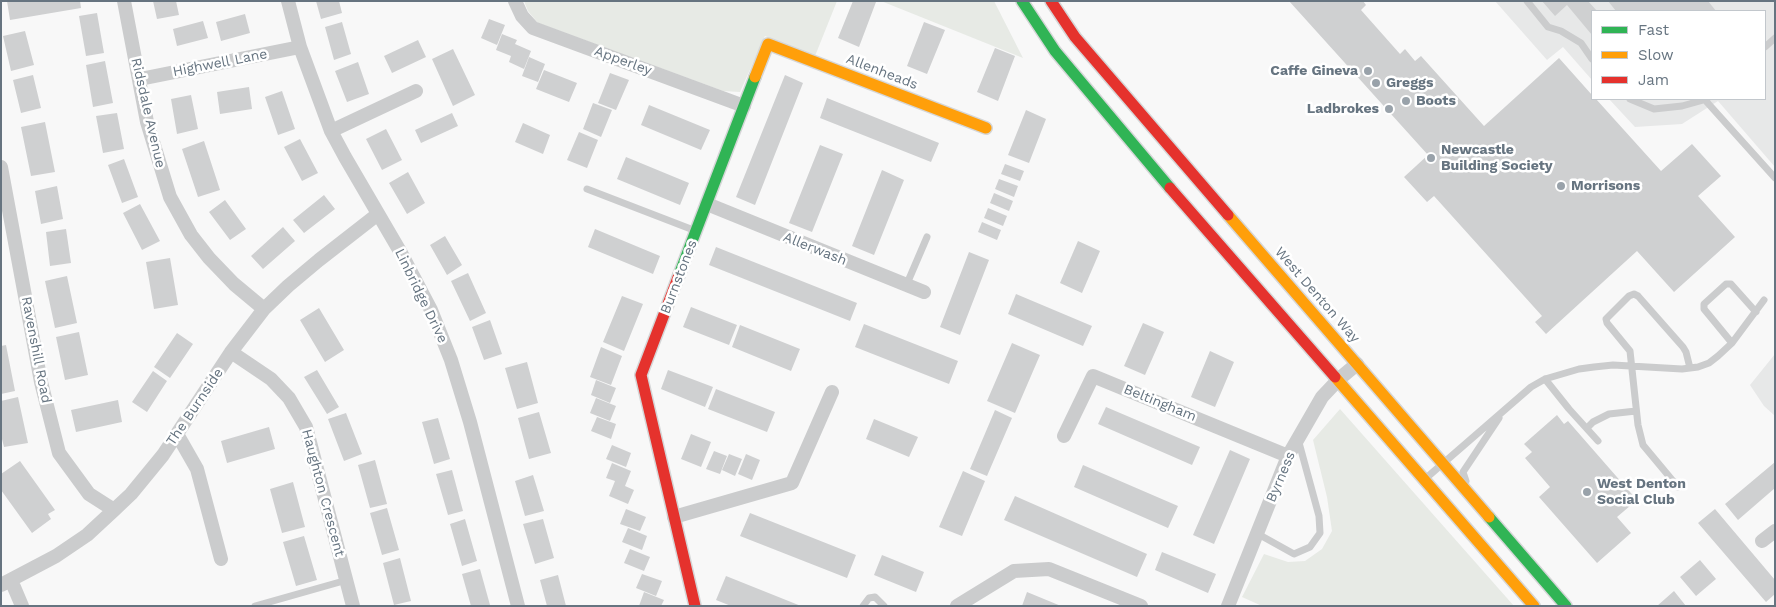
<!DOCTYPE html>
<html>
<head>
<meta charset="utf-8">
<style>
  body { margin:0 }
  #map { position:relative; width:1776px; height:607px; overflow:hidden; background:#f8f8f8; font-family:"Work Sans",sans-serif }
  canvas { display:block }
  .frame { position:absolute; inset:0; border:2px solid #667480; pointer-events:none }
  .legend { position:absolute; left:1591px; top:10px; width:175px; height:90px; box-sizing:border-box; background:#fff; border:1px solid #c2c7cc; margin:0; padding:6px 9px; list-style:none; font-size:15px; color:#667480 }
  .legend li { display:flex; align-items:center; gap:10px; height:25px }
  .legend b { width:25px; border:1px solid #c2c7cc }
</style>
</head>
<body>
<div id="map">
<canvas width="1776" height="607"></canvas>
<div class="frame"></div>
<ul class="legend">
<li><b style="height:6px;background:#30b455"></b>Fast</li>
<li><b style="height:6px;background:#ff9f0a"></b>Slow</li>
<li><b style="height:6px;background:#e5322d"></b>Jam</li>
</ul>
</div>
<script>
const ctx = document.querySelector('canvas').getContext('2d');
ctx.lineJoin = 'round';
function fillPath(path, color) { ctx.fillStyle = color; ctx.fill(path, 'evenodd'); }
const shape = rows => new Path2D(rows.map(r => 'M' + r).join(''));
function trace(path, color, width, dash) { ctx.strokeStyle = color; ctx.lineWidth = width; ctx.lineCap = dash ? 'butt' : 'round'; ctx.setLineDash(dash || []); ctx.stroke(path); }
function drawText(font, color, halo, rows, align = 'center') {
  ctx.font = font + ' "Work Sans",sans-serif'; ctx.lineWidth = 5; ctx.setLineDash([]); ctx.textBaseline = 'middle'; ctx.strokeStyle = halo; ctx.fillStyle = color; for (const [text, x, y, turn = 0] of rows) {
    ctx.save(); ctx.translate(x, y); ctx.rotate((+turn || 0) * Math.PI / 180); ctx.textAlign = isNaN(turn) ? turn : align; if (halo) ctx.strokeText(text, 0, 0); ctx.fillText(text, 0, 0); ctx.restore();
  }
}
fillPath(shape([
  [1495,1,1775,1,1775,167,1718,101,1682,124,1635,127,1609,99,1765,99,1765,11,1592,11,1592,80,1563,47,1547,60],
  [1775,354,1775,416,1764,406,1750,385]
]), '#e7e8e8');
fillPath(shape([
  [524,1,837,1,815,56,765,36,740,92,723,91,538,23,528,11],
  [881,1,994,1,1023,58],
  [1340,409,1514,606,1262,606,1242,597,1264,554,1288,562,1305,561,1322,549,1332,531,1327,497,1313,440]
]), '#e7eae5');
fillPath(shape([
  [7,1,80,1,81,8,10,20],
  [153,1,176,1,179,15,157,19],
  [316,1,339,1,342,13,321,19],
  [853,1,876,2,859,47,838,38],
  [1289,1,1363,1,1366,5,1361,10,1400,54,1405,49,1415,61,1421,56,1484,126,1559,58,1592,95,1592,99,1596,99,1661,171,1692,144,1721,176,1698,196,1735,237,1674,292,1637,251,1546,334,1535,322,1542,316,1434,196,1427,202,1404,177,1428,155],
  [1542,1,1588,1,1597,11,1592,11,1592,35,1567,5,1555,16],
  [1608,1,1708,1,1716,11,1616,11],
  [97,13,104,53,86,56,79,16],
  [245,14,250,33,221,41,216,22],
  [489,19,505,25,497,45,481,38],
  [203,21,208,38,177,46,173,29],
  [342,22,351,54,334,60,325,27],
  [924,22,945,30,927,74,907,66],
  [25,31,34,65,11,71,3,36],
  [502,34,517,40,515,44,531,51,524,69,509,62,511,56,496,50],
  [418,40,426,57,392,73,384,56],
  [995,48,1015,56,998,101,977,92],
  [453,49,475,95,453,106,432,59],
  [529,57,545,64,538,82,522,76],
  [105,61,113,103,93,107,86,65],
  [358,62,369,94,347,102,335,71],
  [544,70,577,83,569,102,536,89],
  [610,73,629,80,616,110,598,103],
  [33,75,41,108,21,113,13,80],
  [785,75,803,83,755,205,736,197],
  [249,87,252,109,220,114,217,92],
  [282,91,295,129,278,135,265,97],
  [191,95,198,129,177,134,171,99],
  [827,98,939,143,931,162,820,118],
  [593,103,612,110,601,137,583,129],
  [649,105,710,130,701,150,641,125],
  [1026,110,1046,119,1029,163,1008,155],
  [117,113,124,149,103,153,96,116],
  [452,113,458,126,421,143,415,130],
  [45,122,55,172,31,176,21,127],
  [523,123,550,135,543,154,515,142],
  [386,129,402,160,382,170,366,139],
  [579,132,598,140,587,168,567,160],
  [300,139,318,173,302,181,284,147],
  [204,141,220,190,198,197,182,149],
  [820,145,843,154,812,232,789,223],
  [626,157,689,183,680,205,617,179],
  [124,159,138,197,122,203,108,165],
  [1005,164,1024,171,1020,181,1001,174],
  [882,170,904,180,874,255,852,246],
  [408,172,425,203,407,214,389,183],
  [999,179,1018,186,1014,197,995,189],
  [57,186,63,219,41,224,35,191],
  [994,193,1013,201,1009,211,990,203],
  [324,195,335,209,304,233,293,220],
  [225,200,246,229,230,240,209,212],
  [140,204,160,241,142,250,123,213],
  [988,208,1007,216,1003,226,984,218],
  [982,222,1001,230,997,240,978,232],
  [283,227,295,241,263,269,251,256],
  [66,229,71,263,50,266,46,232],
  [595,229,660,256,653,274,588,247],
  [445,236,462,265,447,275,430,245],
  [1078,241,1100,251,1082,293,1060,283],
  [716,247,857,303,850,321,709,265],
  [969,252,989,260,960,335,940,327],
  [170,258,178,305,154,309,146,262],
  [468,273,486,313,470,321,451,281],
  [67,276,77,323,55,328,45,281],
  [1016,294,1092,326,1083,346,1008,314],
  [622,296,643,304,624,351,603,342],
  [691,307,737,325,729,345,683,327],
  [319,308,344,350,325,362,300,320],
  [490,320,502,354,484,360,472,327],
  [1143,323,1164,332,1145,375,1124,366],
  [864,324,958,361,949,384,855,347],
  [740,325,800,349,791,371,732,347],
  [79,332,88,375,65,380,56,337],
  [177,333,193,344,170,378,154,367],
  [1012,343,1040,355,1015,413,987,401],
  [6,345,15,391,1,394,1,346],
  [601,347,622,356,611,385,590,377],
  [1210,351,1234,362,1215,407,1191,397],
  [527,362,538,403,517,409,505,368],
  [317,370,339,407,327,414,304,377],
  [668,370,713,387,705,407,661,389],
  [153,371,167,381,147,412,132,402],
  [596,380,616,388,610,403,591,395],
  [716,389,775,412,767,432,708,409],
  [18,397,28,443,4,447,1,435,1,401],
  [596,398,616,406,610,421,590,413],
  [118,400,122,422,76,432,71,410],
  [1106,407,1200,447,1192,465,1098,424],
  [995,410,1012,418,987,476,970,469],
  [539,412,551,453,529,459,518,418],
  [346,413,362,454,344,461,328,419],
  [1557,415,1564,424,1568,421,1637,500,1617,517,1631,533,1597,563,1539,497,1550,487,1525,458,1532,452,1524,444],
  [597,417,616,424,611,439,591,431],
  [438,418,450,459,434,464,422,422],
  [874,419,918,437,909,457,866,439],
  [269,427,275,449,227,463,221,441],
  [691,434,711,442,701,467,681,459],
  [612,445,631,453,626,467,606,459],
  [1230,450,1250,459,1214,544,1193,535],
  [714,451,727,456,720,474,706,469],
  [729,454,742,459,735,476,722,470],
  [746,454,760,460,752,480,738,474],
  [375,460,387,504,370,508,358,465],
  [20,461,55,510,48,514,51,519,32,533,1,490,1,474],
  [1775,462,1775,488,1738,520,1725,504],
  [612,463,631,471,625,486,634,490,628,504,609,496,615,481,606,478],
  [1083,465,1178,506,1168,528,1074,487],
  [452,470,463,511,448,515,436,474],
  [963,471,985,481,962,536,939,527],
  [533,475,544,511,525,516,515,481],
  [293,482,305,527,282,533,270,489],
  [1015,496,1147,554,1137,577,1004,520],
  [387,508,399,550,382,555,370,513],
  [626,509,646,517,640,531,620,524],
  [1715,509,1775,580,1775,594,1766,602,1698,523],
  [750,513,856,555,847,578,740,536],
  [465,519,477,561,462,566,450,524],
  [543,519,554,558,535,564,523,524],
  [628,528,647,536,642,550,622,542],
  [304,536,317,580,296,586,283,542],
  [630,549,650,557,644,571,624,563],
  [1162,552,1216,574,1208,593,1155,570],
  [882,555,924,572,916,592,874,575],
  [400,558,411,601,394,605,383,563],
  [1700,560,1716,579,1696,596,1680,577],
  [480,569,490,605,471,606,462,574],
  [642,574,662,581,656,596,636,588],
  [558,575,566,606,547,606,540,580],
  [726,576,801,606,731,606,716,600],
  [1674,591,1686,606,1657,606],
  [644,592,664,600,661,606,639,606],
  [1027,592,1061,606,1022,606]
]), '#cfd0d1');
const fast = shape([
  [1022,1,1055,51,1170,188],
  [679,275,755,77],
  [1489,517,1566,606]
]);
const slow = shape([
  [755,77,768,44,986,128],
  [1228,215,1489,517],
  [1335,377,1534,606]
]);
const jam = shape([
  [1051,1,1075,37,1228,215],
  [1170,188,1335,377],
  [679,275,641,375,695,606]
]);
trace(fast, '#d5d6d7', 14);
trace(slow, '#d5d6d7', 14);
trace(jam, '#d5d6d7', 14);
trace(shape([
  [1527,1,1548,27,1561,31,1581,43,1592,59],
  [1765,47,1775,38],
  [1630,99,1654,109,1682,106,1707,99],
  [1705,100,1775,178],
  [587,189,696,231],
  [906,286,927,237],
  [1732,343,1704,309,1704,304,1726,284,1731,284,1756,312],
  [1545,379,1569,409,1598,441],
  [1587,428,1593,422,1609,414,1636,411],
  [1425,479,1531,387,1545,379,1579,369,1594,367,1613,365,1682,369,1698,367,1709,363,1718,356,1732,343,1764,300],
  [1466,481,1463,472,1499,418],
  [1678,487,1643,445,1638,425,1630,351,1607,323,1606,319,1629,296,1634,294,1638,296,1683,347,1686,352,1690,368],
  [1258,534,1294,554,1310,547,1320,533,1319,516,1298,439],
  [255,606,347,580],
  [863,606,869,598,875,597,884,606]
]), '#cbcccd', 7);
trace(shape([
  [124,1,147,122,170,197,191,235,209,258,234,284,264,309],
  [288,1,300,47,331,131,345,157,401,253,431,310,451,360,470,422,518,606],
  [515,1,522,16,533,28,744,106],
  [140,79,300,47],
  [331,131,416,91],
  [1,167,41,382,59,453,89,494,114,510],
  [707,204,924,292],
  [231,352,271,379,289,398,306,427,353,606],
  [177,434,197,469,221,559],
  [1064,436,1093,376,1288,456],
  [674,517,792,483,832,392],
  [1762,541,1775,531],
  [11,580,22,606],
  [1,585,56,556,87,535,114,510,131,494,163,455,231,352,264,309,288,286,319,260,378,214],
  [957,606,1014,571,1049,569,1141,606],
  [1228,606,1288,456,1322,397,1339,379,1357,364]
]), '#cbcccd', 14);
trace(fast, '#30b455', 11);
trace(slow, '#ff9f0a', 11);
trace(jam, '#e5322d', 11);
for (const [x, y, r, color] of [
  [1368,71,5,"#99a2aa"],
  [1376,83,5,"#99a2aa"],
  [1406,101,5,"#99a2aa"],
  [1389,109,5,"#99a2aa"],
  [1431,158,5,"#99a2aa"],
  [1561,186,5,"#99a2aa"],
  [1587,492,5,"#99a2aa"]
]) { const dot = new Path2D(); dot.arc(x, y, r, 0, 2 * Math.PI); ctx.fillStyle = color; ctx.fill(dot); trace(dot, '#fff', 2); }
drawText('14px', '#667480', '#fff', [
  ["Apperley",623,61,20],
  ["Highwell Lane",220,63,-11],
  ["Allenheads",882,72,21],
  ["Ridsdale Avenue",148,113,77],
  ["Allerwash",815,249,22],
  ["Burnstones",679,277,-69],
  ["West Denton Way",1317,295,49],
  ["Linbridge Drive",421,296,64],
  ["Ravenshill Road",36,350,79],
  ["Beltingham",1160,403,22],
  ["The Burnside",195,407,-56],
  ["Byrness",1281,477,-67],
  ["Haughton Crescent",323,493,75]
]);
drawText('bold 14px', '#667480', '#fff', [
  ["Caffe Gineva",1358,71,"right"],
  ["Greggs",1386,83],
  ["Boots",1416,101],
  ["Ladbrokes",1379,109,"right"],
  ["Newcastle",1441,150],
  ["Building Society",1441,166],
  ["Morrisons",1571,186],
  ["West Denton",1597,484],
  ["Social Club",1597,500]
], 'left');
</script>
</body>
</html>
